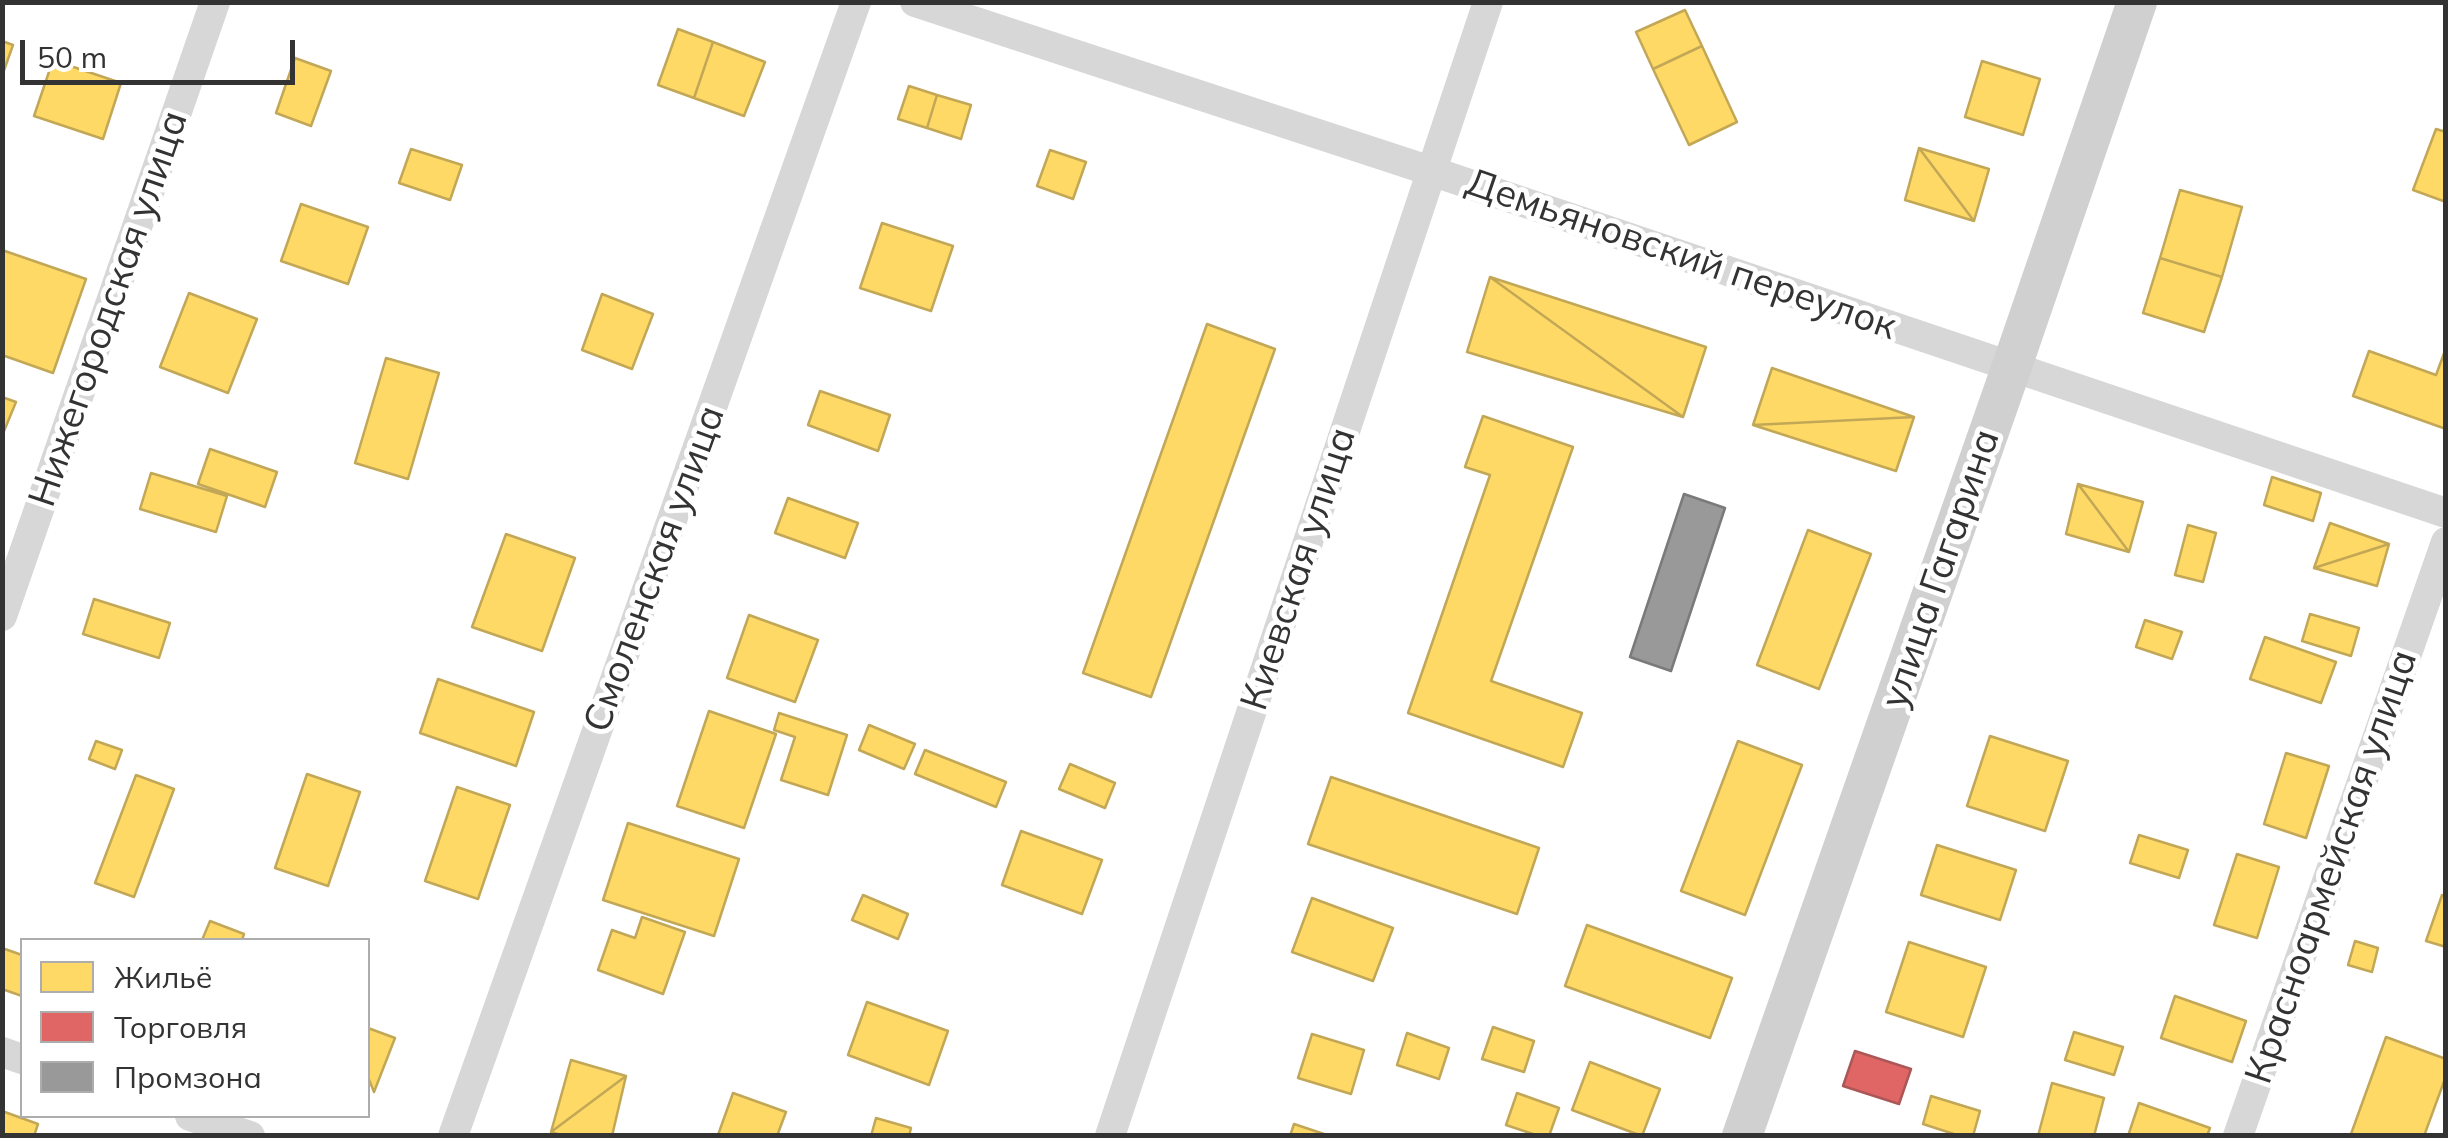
<!DOCTYPE html>
<html>
<head>
<meta charset="utf-8">
<style>
  body { margin:0 }
  #map { position:relative; width:2448px; height:1138px; overflow:hidden; background:#fff; font-family:Mulish,sans-serif }
  canvas { display:block }
  .frame { position:absolute; inset:0; border:5px solid #333; pointer-events:none }
  .legend { position:absolute; left:20px; top:938px; width:350px; height:180px; box-sizing:border-box; background:#fff; border:2px solid #adadad; margin:0; padding:12px 18px; list-style:none; font-size:30px; color:#333 }
  .legend li { display:flex; align-items:center; gap:20px; height:50px }
  .legend b { width:50px; border:2px solid #adadad }
  .scale { position:absolute; left:20px; top:40px; width:275px; height:45px; box-sizing:border-box; border:5px solid #333; border-top:0; padding-left:12px; font-size:30px; line-height:35px; white-space:nowrap; color:#333; -webkit-text-stroke:8px #fff; paint-order:stroke }
</style>
</head>
<body>
<div id="map">
<canvas width="2448" height="1138"></canvas>
<div class="frame"></div>
<ul class="legend">
<li><b style="height:28px;background:#ffd966"></b>Жильё</li>
<li><b style="height:28px;background:#e06666"></b>Торговля</li>
<li><b style="height:28px;background:#999"></b>Промзона</li>
</ul>
<div class="scale">50 m</div>
</div>
<script>
const ctx = document.querySelector('canvas').getContext('2d');
ctx.lineJoin = 'round';
function fillPath(path, color) { ctx.fillStyle = color; ctx.fill(path, 'evenodd'); }
const shape = rows => new Path2D(rows.map(r => 'M' + r).join(''));
function trace(path, color, width, dash) { ctx.strokeStyle = color; ctx.lineWidth = width; ctx.lineCap = dash ? 'butt' : 'round'; ctx.setLineDash(dash || []); ctx.stroke(path); }
function drawText(font, color, halo, rows, align = 'center') {
  ctx.font = font + ' Mulish,sans-serif'; ctx.lineWidth = 10; ctx.setLineDash([]); ctx.textBaseline = 'middle'; ctx.strokeStyle = halo; ctx.fillStyle = color; for (const [text, x, y, turn = 0] of rows) {
    ctx.save(); ctx.translate(x, y); ctx.rotate((+turn || 0) * Math.PI / 180); ctx.textAlign = isNaN(turn) ? turn : align; if (halo) ctx.strokeText(text, 0, 0); ctx.fillText(text, 0, 0); ctx.restore();
  }
}
const homes = shape([
  [1685,10,1702,46,1653,69,1636,32,1685,10],
  [678,29,713,42,694,98,658,85,678,29],
  [2,41,13,45,2,76,2,41],
  [713,42,765,62,744,116,694,98,713,42],
  [1702,46,1737,122,1689,145,1653,69,1702,46],
  [295,58,331,71,311,126,276,113,295,58],
  [53,60,121,83,103,139,34,116,53,60],
  [1982,61,2040,79,2023,135,1965,117,1982,61],
  [909,86,937,95,927,128,898,119,909,86],
  [937,95,971,105,961,139,927,128,937,95],
  [2436,129,2446,132,2446,202,2413,190,2436,129],
  [1919,148,1989,169,1974,221,1919,148],
  [1919,148,1974,221,1905,200,1919,148],
  [411,149,462,165,450,200,399,183,411,149],
  [1050,150,1086,162,1073,199,1037,186,1050,150],
  [2180,190,2242,207,2222,277,2160,258,2180,190],
  [301,204,368,227,348,284,281,261,301,204],
  [882,223,953,246,931,311,860,288,882,223],
  [2,250,86,279,53,373,2,355,2,250],
  [2160,258,2222,277,2204,332,2143,313,2160,258],
  [1490,277,1706,347,1683,417,1490,277],
  [1490,277,1683,417,1467,352,1490,277],
  [189,293,257,319,228,393,160,367,189,293],
  [602,294,653,314,632,369,582,350,602,294],
  [1207,324,1275,349,1151,697,1083,673,1207,324],
  [2446,348,2446,429,2353,396,2369,351,2436,375,2446,348],
  [386,358,439,373,408,479,355,463,386,358],
  [1772,368,1914,417,1753,425,1772,368],
  [820,391,890,415,878,451,808,425,820,391],
  [2,397,16,402,2,436,2,397],
  [1483,416,1573,447,1491,681,1582,713,1563,767,1408,713,1490,475,1465,467,1483,416],
  [1914,417,1896,471,1753,425,1914,417],
  [210,449,277,472,265,507,198,484,210,449],
  [151,473,227,496,216,532,140,509,151,473],
  [2272,477,2321,493,2313,521,2264,505,2272,477],
  [2078,484,2143,502,2129,552,2078,484],
  [2078,484,2129,552,2066,534,2078,484],
  [788,498,858,523,845,558,775,533,788,498],
  [2330,523,2389,544,2314,568,2330,523],
  [2188,525,2216,533,2203,582,2175,575,2188,525],
  [1808,530,1871,554,1819,689,1757,665,1808,530],
  [506,534,575,558,542,651,472,627,506,534],
  [2389,544,2377,586,2314,568,2389,544],
  [94,599,170,623,159,658,83,634,94,599],
  [2310,614,2359,628,2351,656,2302,641,2310,614],
  [749,615,818,640,795,702,727,678,749,615],
  [2145,620,2182,632,2172,659,2136,647,2145,620],
  [2265,637,2336,662,2321,703,2250,679,2265,637],
  [438,679,534,712,516,766,420,733,438,679],
  [709,711,776,734,744,828,677,806,709,711],
  [779,713,847,735,828,795,781,780,795,737,774,730,779,713],
  [869,725,915,744,904,769,859,750,869,725],
  [1990,736,2068,761,2045,831,1967,806,1990,736],
  [96,741,122,750,115,769,89,759,96,741],
  [1738,741,1802,765,1745,915,1681,891,1738,741],
  [925,750,1006,782,996,807,915,774,925,750],
  [2286,753,2329,766,2306,838,2264,824,2286,753],
  [1070,764,1115,783,1105,808,1059,789,1070,764],
  [307,774,360,792,328,886,275,868,307,774],
  [136,775,174,789,134,897,95,883,136,775],
  [1331,777,1539,848,1517,914,1308,844,1331,777],
  [457,787,510,805,478,899,425,881,457,787],
  [628,823,739,859,714,936,603,900,628,823],
  [1021,831,1102,860,1082,914,1002,885,1021,831],
  [2139,835,2188,850,2179,878,2130,863,2139,835],
  [1937,845,2016,870,2000,920,1921,895,1937,845],
  [2237,854,2279,867,2257,938,2214,925,2237,854],
  [863,895,908,914,898,939,852,920,863,895],
  [2442,895,2446,896,2446,947,2426,941,2442,895],
  [1312,898,1393,928,1373,981,1292,952,1312,898],
  [642,917,685,932,663,994,598,970,612,930,635,938,642,917],
  [210,921,244,934,242,940,202,940,210,921],
  [1587,925,1732,978,1710,1038,1565,986,1587,925],
  [2355,941,2378,948,2372,972,2348,965,2355,941],
  [1909,942,1986,967,1963,1037,1886,1012,1909,942],
  [2,948,22,955,22,996,2,989,2,948],
  [2175,996,2246,1021,2232,1062,2161,1038,2175,996],
  [867,1002,948,1031,929,1085,848,1055,867,1002],
  [1493,1027,1534,1041,1524,1072,1482,1059,1493,1027],
  [368,1028,395,1038,374,1092,368,1077,368,1028],
  [2074,1032,2123,1047,2114,1075,2065,1060,2074,1032],
  [1407,1033,1449,1048,1439,1079,1397,1065,1407,1033],
  [1312,1034,1364,1050,1351,1094,1298,1078,1312,1034],
  [2386,1037,2446,1059,2446,1076,2424,1136,2351,1134,2386,1037],
  [571,1060,626,1076,551,1132,571,1060],
  [1590,1062,1660,1089,1642,1136,1572,1110,1590,1062],
  [626,1076,612,1136,564,1136,551,1132,626,1076],
  [2052,1083,2104,1098,2094,1136,2038,1136,2052,1083],
  [733,1093,786,1112,777,1136,718,1135,733,1093],
  [1517,1093,1559,1108,1549,1136,1539,1136,1506,1125,1517,1093],
  [1931,1096,1980,1111,1973,1136,1960,1136,1923,1124,1931,1096],
  [2139,1103,2210,1128,2207,1136,2128,1136,2139,1103],
  [2,1111,38,1124,34,1136,2,1136,2,1111],
  [876,1118,911,1128,909,1136,871,1136,876,1118],
  [1294,1124,1330,1136,1290,1136,1294,1124]
]);
fillPath(homes, '#ffd966');
trace(homes, '#c2a757', 2.5);
const shops = shape([
  [1855,1051,1911,1069,1899,1104,1843,1086,1855,1051]
]);
fillPath(shops, '#e06666');
trace(shops, '#ac5757', 2.5);
const industry = shape([
  [1684,494,1725,508,1671,671,1630,657,1684,494]
]);
fillPath(industry, '#999');
trace(industry, '#7a7a7a', 2.5);
trace(shape([
  [915,2,1431,171,2446,513],
  [2,616,215,2],
  [2,1052,22,1059],
  [190,1116,250,1136],
  [453,1136,856,2],
  [1110,1136,1488,2],
  [2238,1136,2446,542]
]), '#d7d7d7', 30);
trace(shape([
  [1742,1136,2012,366,2137,2]
]), '#d0d0d0', 40);
drawText('38px', '#333', '#fff', [
  ["Демьяновский переулок",1681,255,19],
  ["Нижегородская улица",109,309,-71],
  ["Смоленская улица",655,569,-70],
  ["Киевская улица",1299,569,-72],
  ["улица Гагарина",1941,569,-71],
  ["Красноармейская улица",2332,867,-71]
]);
</script>
</body>
</html>
